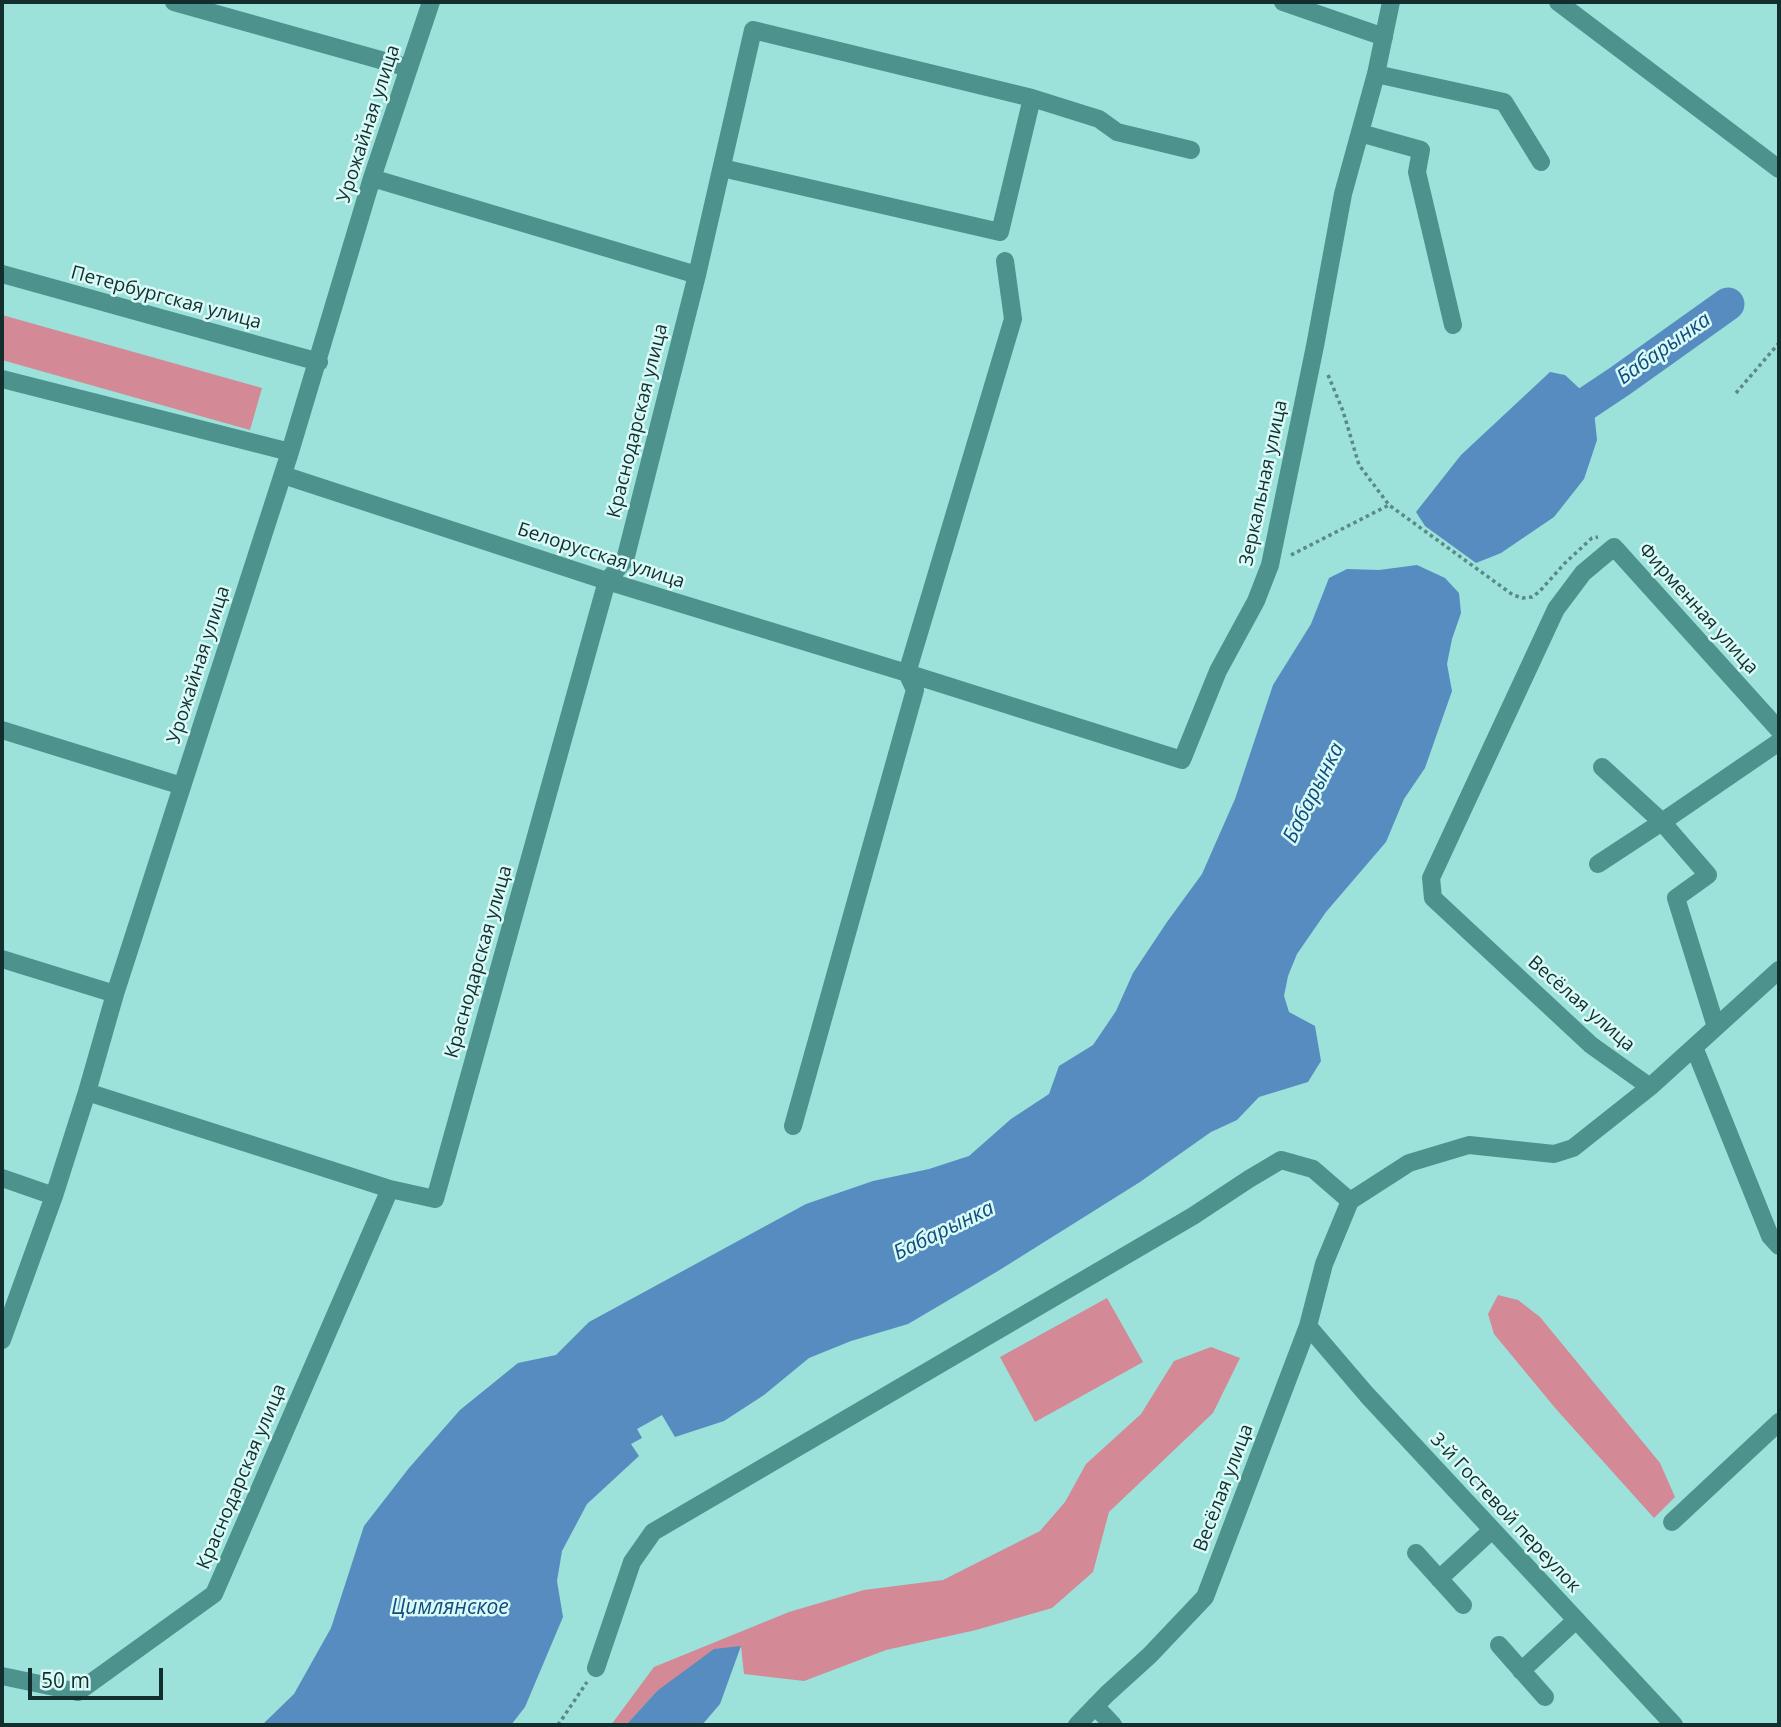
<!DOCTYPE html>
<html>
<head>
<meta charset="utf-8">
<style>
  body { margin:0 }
  #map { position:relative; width:1781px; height:1727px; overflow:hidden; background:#9ce1da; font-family:"Open Sans",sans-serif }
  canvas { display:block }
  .frame { position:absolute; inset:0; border:4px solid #122f2d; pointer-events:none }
  .scale { position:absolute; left:28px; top:1668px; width:135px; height:32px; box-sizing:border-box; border:4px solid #122f2d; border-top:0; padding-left:9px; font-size:21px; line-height:24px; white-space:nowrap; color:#122f2d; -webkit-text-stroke:5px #d9faf7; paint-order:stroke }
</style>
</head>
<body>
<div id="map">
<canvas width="1781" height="1727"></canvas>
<div class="frame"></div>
<div class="scale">50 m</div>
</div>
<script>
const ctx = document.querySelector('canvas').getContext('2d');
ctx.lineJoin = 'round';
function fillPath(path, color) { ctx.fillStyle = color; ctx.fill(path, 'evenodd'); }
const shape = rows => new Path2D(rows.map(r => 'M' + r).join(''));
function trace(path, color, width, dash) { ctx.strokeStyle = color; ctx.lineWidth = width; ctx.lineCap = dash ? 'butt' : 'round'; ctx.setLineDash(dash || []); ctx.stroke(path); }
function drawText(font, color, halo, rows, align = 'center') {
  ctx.font = font + ' "Open Sans",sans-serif'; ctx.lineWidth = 5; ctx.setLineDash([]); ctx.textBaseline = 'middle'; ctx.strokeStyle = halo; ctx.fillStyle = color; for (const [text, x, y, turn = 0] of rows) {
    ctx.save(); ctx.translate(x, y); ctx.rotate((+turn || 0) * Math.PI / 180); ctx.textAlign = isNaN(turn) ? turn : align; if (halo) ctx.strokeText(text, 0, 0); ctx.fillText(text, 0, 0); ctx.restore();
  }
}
fillPath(shape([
  [2,315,262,388,250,430,2,360],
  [1498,1295,1518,1300,1540,1317,1660,1463,1675,1497,1654,1518,1556,1409,1494,1334,1488,1314],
  [1107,1298,1143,1362,1035,1422,1000,1357],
  [1211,1347,1240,1358,1213,1413,1109,1512,1093,1572,1052,1608,976,1630,886,1650,804,1681,744,1674,741,1646,657,1691,626,1725,611,1725,654,1667,789,1612,864,1590,943,1580,1040,1531,1065,1502,1086,1464,1141,1414,1174,1361]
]), '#d38996');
fillPath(shape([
  [1550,372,1565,375,1593,401,1597,440,1584,479,1554,517,1501,553,1476,563,1425,526,1416,512,1461,455],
  [1417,565,1445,578,1459,593,1461,613,1452,639,1447,664,1452,691,1425,768,1404,799,1386,842,1326,912,1297,954,1288,976,1284,996,1289,1012,1315,1026,1321,1061,1308,1082,1259,1097,1237,1120,1211,1132,1140,1182,998,1271,908,1324,851,1341,809,1358,764,1395,724,1421,675,1437,662,1415,637,1429,642,1438,631,1444,639,1456,587,1504,562,1551,557,1581,563,1617,525,1707,511,1725,262,1725,294,1694,331,1628,364,1526,409,1468,460,1410,518,1363,556,1355,589,1322,806,1204,873,1181,929,1169,969,1156,1011,1119,1049,1094,1059,1066,1093,1045,1116,1011,1133,973,1167,922,1202,874,1235,799,1273,685,1311,624,1329,578,1347,569,1379,570],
  [741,1646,720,1704,702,1725,626,1725,657,1691,714,1649]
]), '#568cbf');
trace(shape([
  [1558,428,1578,409,1620,381,1728,304]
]), '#568cbf', 33);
trace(shape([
  [1328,375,1343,411,1359,465,1389,505,1513,595,1523,598,1532,597,1539,592,1565,563,1592,538,1598,537],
  [1736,393,1779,343],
  [1291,555,1389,505],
  [558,1725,587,1682]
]), '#598a86', 3.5, [3.5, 3.5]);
trace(shape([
  [174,2,409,68],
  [1283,2,1384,37],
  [1558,2,1779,169],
  [1376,74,1504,102,1541,162],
  [1360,133,1421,150,1417,172,1453,325],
  [722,168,1000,232,1032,98],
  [372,178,697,275],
  [2,274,319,362],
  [2,379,290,452],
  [283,475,607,581,907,673,1013,319,1005,261],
  [907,673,1182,760,1218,671,1256,601,1270,565,1315,346,1343,194,1376,74,1391,2],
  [2,730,182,786],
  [1602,767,1662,822,1779,742],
  [1598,864,1662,822,1708,875,1676,898,1716,1027],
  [2,959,115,994],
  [1694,1047,1770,1236,1779,1246],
  [1650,1087,1779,970],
  [87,1092,390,1189],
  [793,1126,915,690,907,673],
  [2,1178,54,1196],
  [1308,1326,1367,1395,1674,1725],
  [2,1340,54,1196,87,1092,115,994,290,452,372,178,431,2],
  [1672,1522,1779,1422],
  [1416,1553,1463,1605],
  [1439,1579,1492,1530],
  [1499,1645,1545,1697],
  [596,1668,632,1562,653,1532,1193,1216,1249,1179,1281,1160,1313,1169,1350,1201],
  [1521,1671,1576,1620],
  [2,1676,78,1692,214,1594,390,1189,435,1199,607,581,625,560,697,275,753,30,1032,98,1099,119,1117,132,1191,150],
  [1095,1706,1113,1725],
  [1077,1725,1107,1694,1150,1655,1205,1597,1308,1326,1324,1264,1350,1201,1409,1163,1469,1145,1554,1154,1573,1148,1650,1087,1591,1045,1433,898,1431,878,1556,609,1583,573,1614,547,1779,730]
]), '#4d928d', 18);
drawText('19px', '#122f2d', '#d9faf7', [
  ["Урожайная улица",369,124,-72],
  ["Петербургская улица",166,298,15],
  ["Краснодарская улица",638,421,-76],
  ["Зеркальная улица",1264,483,-78],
  ["Белорусская улица",601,556,18],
  ["Фирменная улица",1698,609,48],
  ["Урожайная улица",199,665,-72],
  ["Краснодарская улица",479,962,-74],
  ["Весёлая улица",1581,1004,41],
  ["Краснодарская улица",242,1477,-67],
  ["Весёлая улица",1224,1488,-69],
  ["3-й Гостевой переулок",1505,1513,47]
]);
drawText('italic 21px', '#104d7e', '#d9faf7', [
  ["Бабарынка",1664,349,-35],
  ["Бабарынка",1314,793,-63],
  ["Бабарынка",944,1231,-26],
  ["Цимлянское",450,1608]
]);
</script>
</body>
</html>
